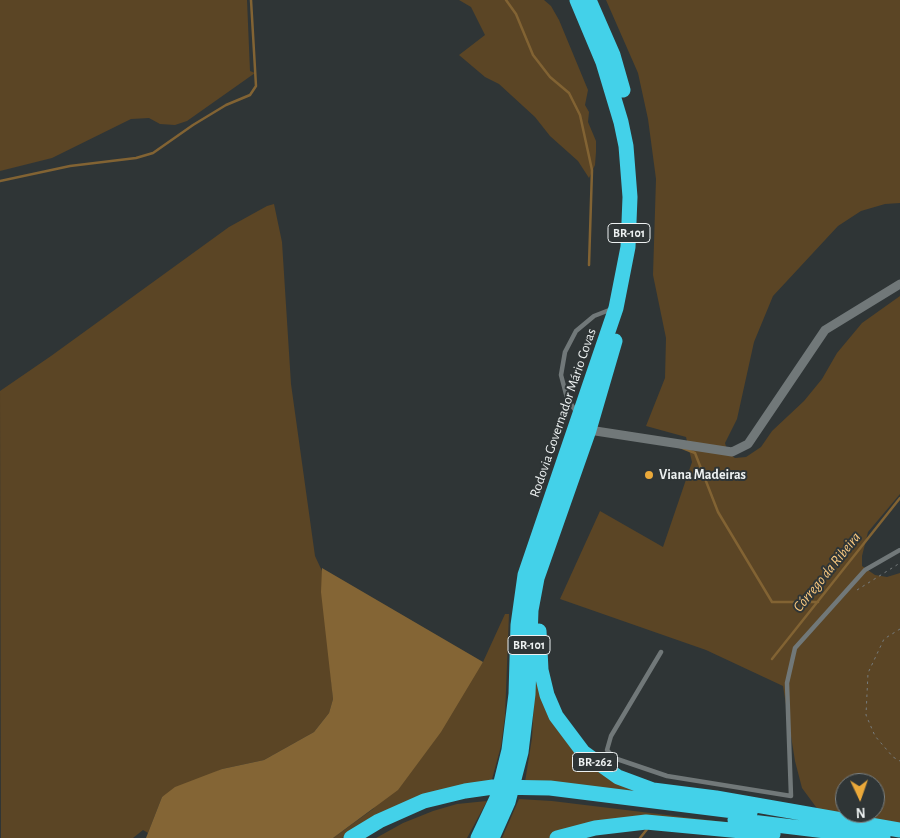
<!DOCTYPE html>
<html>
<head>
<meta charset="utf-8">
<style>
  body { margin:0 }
  #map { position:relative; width:900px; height:838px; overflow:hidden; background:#2f3536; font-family:"Alegreya Sans",sans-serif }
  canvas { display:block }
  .north { position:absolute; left:835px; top:773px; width:50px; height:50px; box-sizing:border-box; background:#2f3536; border:1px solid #7b8081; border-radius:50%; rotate:177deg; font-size:14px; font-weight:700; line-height:20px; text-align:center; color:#edf1f1 }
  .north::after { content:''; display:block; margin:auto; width:18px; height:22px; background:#eba93a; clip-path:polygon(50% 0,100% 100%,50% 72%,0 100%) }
</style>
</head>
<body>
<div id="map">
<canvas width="900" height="838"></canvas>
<div class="north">N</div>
</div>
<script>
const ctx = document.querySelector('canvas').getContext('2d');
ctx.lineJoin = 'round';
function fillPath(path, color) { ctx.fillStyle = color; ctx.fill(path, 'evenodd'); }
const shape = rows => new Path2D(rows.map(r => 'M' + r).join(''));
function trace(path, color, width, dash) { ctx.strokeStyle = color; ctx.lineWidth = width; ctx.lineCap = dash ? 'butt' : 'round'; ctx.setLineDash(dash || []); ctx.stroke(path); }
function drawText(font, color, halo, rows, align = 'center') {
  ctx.font = font + ' "Alegreya Sans",sans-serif'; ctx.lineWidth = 4; ctx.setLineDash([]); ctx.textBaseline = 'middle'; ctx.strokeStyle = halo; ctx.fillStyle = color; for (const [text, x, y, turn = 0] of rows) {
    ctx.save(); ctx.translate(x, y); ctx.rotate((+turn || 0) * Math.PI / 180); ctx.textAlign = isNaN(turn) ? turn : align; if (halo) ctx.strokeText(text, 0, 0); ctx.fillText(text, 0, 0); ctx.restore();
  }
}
fillPath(shape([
  [0,0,247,0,250,71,255,73,187,121,175,125,160,124,149,118,131,119,52,158,0,171],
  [459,0,544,0,551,6,559,20,588,90,585,105,589,112,588,122,596,141,596,152,595,165,589,178,578,161,550,136,535,117,499,84,485,77,459,55,485,35,471,7],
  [606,0,900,0,900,203,885,204,861,211,838,226,773,296,754,342,737,419,725,443,728,453,735,458,746,457,761,447,772,431,804,401,822,379,837,353,862,323,900,296,900,494,868,532,862,556,862,566,875,575,887,577,900,573,900,823,824,815,816,807,802,788,795,761,783,686,706,650,560,599,600,511,663,547,692,462,686,437,646,426,665,378,666,338,653,275,656,179,648,119,638,73],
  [845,783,875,783,875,813,845,813],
  [274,204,282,242,291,384,315,556,322,571,333,699,329,713,314,732,264,760,222,769,162,797,148,833,143,830,133,838,1,838,0,391,51,356,229,227,267,206],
  [505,614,509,614,505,716,501,746,491,783,354,830,342,838,333,838,373,809,483,662],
  [535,682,540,682,559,728,646,793,525,782,532,738],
  [519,799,552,801,749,825,680,820,569,831,549,838,502,838],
  [487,801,467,838,376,838,403,823,433,811,457,804]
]), '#5b4525');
fillPath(shape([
  [322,568,483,662,441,732,398,790,333,838,146,838,162,797,175,787,222,769,264,760,314,732,329,713,333,699,321,592]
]), '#846535');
trace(shape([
  [506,0,516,14,533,55,550,77,569,93,580,115,592,170,589,265],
  [0,181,70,166,136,158,153,153,193,125,226,105,250,95,256,86,251,0],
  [680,447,695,453,718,512,772,602,818,602],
  [772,659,900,498],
  [640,838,648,828]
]), '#826333', 2.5);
trace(shape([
  [857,590,900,563],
  [900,629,884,639,868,673,866,715,875,736,893,757,900,761]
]), '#777c7d', 1, [2.5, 4]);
trace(shape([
  [577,413,567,398,561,375,565,352,576,331,594,316,612,309],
  [661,652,611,736,607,750,614,758,667,776,791,796,787,683,795,648,865,570,900,550]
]), '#717879', 4.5);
trace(shape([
  [589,430,732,452,748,444,825,330,900,284]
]), '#717879', 9);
trace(shape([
  [589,0,613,55,623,90],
  [539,631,541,670,547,695,556,716,583,752,618,777,653,790,716,798,900,830],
  [735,820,883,838],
  [351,838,379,821,424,801,465,791,493,787,550,788,750,813],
  [478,838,497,798,509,750,516,694,518,625,525,575,616,308,628,247,630,197,626,146,621,122,603,62,577,0],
  [492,838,508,802,521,752,528,694,531,610,537,578,589,430,615,341],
  [557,838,595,828,646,822,773,834]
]), '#43d1e9', 15);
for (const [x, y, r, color] of [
  [649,475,5,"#eba93a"]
]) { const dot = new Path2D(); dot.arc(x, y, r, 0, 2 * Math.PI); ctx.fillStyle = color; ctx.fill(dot); trace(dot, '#2f3536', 2); }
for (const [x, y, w] of [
  [629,233,42],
  [529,645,42],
  [595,762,45]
]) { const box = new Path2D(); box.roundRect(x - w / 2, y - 9.5, w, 19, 4); ctx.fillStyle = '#2f3536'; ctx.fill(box); trace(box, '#edf1f1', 1); }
drawText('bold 12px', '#edf1f1', null, [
  ["BR-101",629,233],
  ["BR-101",529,645],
  ["BR-262",595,762]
]);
drawText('14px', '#edf1f1', '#2f3536', [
  ["Rodovia Governador Mário Covas",563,413,-71]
]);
drawText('bold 14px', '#edf1f1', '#2f3536', [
  ["Viana Madeiras",659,475]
], 'left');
drawText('italic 15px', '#f9c87f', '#2f3536', [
  ["Córrego da Ribeira",827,572,-51]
]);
</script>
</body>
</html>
